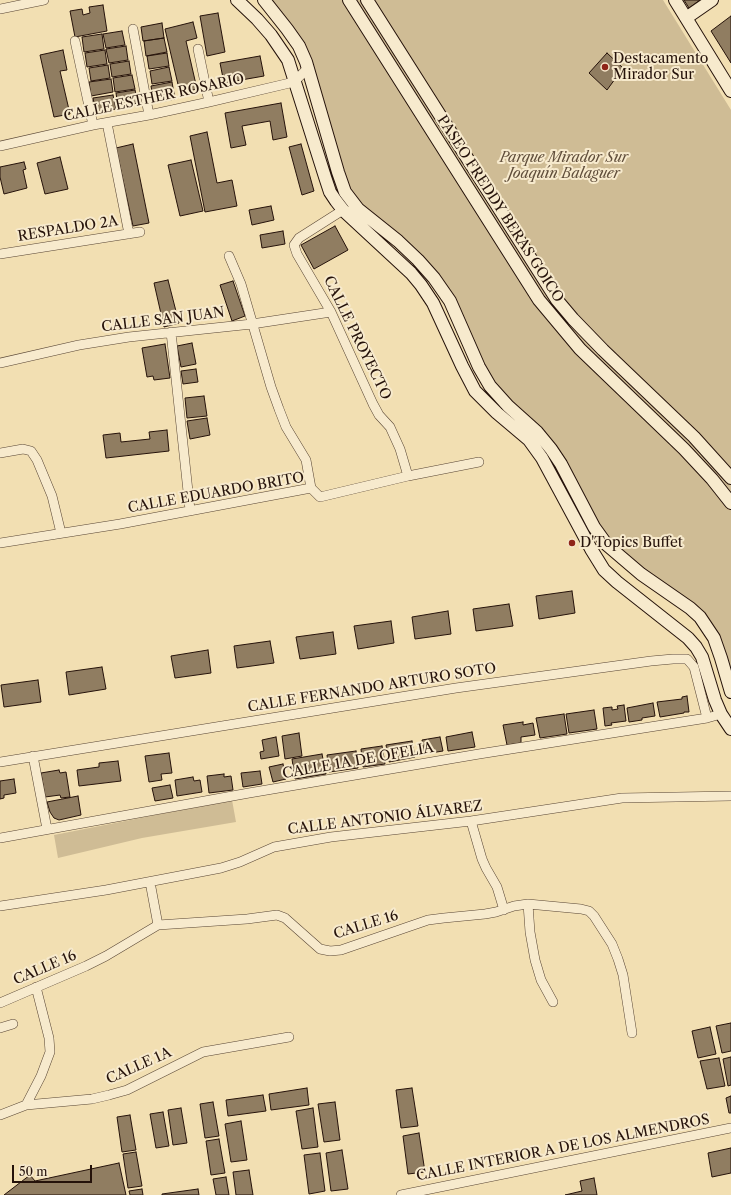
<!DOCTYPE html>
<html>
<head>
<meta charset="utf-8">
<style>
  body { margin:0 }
  #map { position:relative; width:731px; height:1195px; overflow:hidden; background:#f2dfb2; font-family:"Libre Caslon Text",serif }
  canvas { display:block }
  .scale { position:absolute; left:12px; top:1165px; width:80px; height:18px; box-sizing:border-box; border:2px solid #25120a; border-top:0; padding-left:5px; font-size:12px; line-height:14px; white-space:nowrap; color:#25120a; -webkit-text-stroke:3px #f7eacd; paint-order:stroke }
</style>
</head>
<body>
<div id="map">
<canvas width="731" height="1195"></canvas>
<div class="scale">50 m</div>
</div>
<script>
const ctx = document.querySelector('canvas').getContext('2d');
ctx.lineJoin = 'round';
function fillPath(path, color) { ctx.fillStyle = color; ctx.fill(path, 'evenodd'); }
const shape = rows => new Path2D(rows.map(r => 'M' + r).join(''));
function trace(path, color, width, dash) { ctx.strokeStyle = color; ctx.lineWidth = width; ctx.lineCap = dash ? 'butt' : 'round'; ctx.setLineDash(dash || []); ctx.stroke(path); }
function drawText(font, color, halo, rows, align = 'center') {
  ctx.font = font + ' "Libre Caslon Text",serif'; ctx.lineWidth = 4; ctx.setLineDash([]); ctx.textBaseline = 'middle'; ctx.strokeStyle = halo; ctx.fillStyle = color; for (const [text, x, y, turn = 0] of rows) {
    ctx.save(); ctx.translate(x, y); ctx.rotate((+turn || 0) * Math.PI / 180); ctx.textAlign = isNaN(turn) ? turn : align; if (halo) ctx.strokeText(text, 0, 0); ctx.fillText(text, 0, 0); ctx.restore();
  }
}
fillPath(shape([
  [271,0,663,0,731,110,731,679,716,633,623,553,608,537,540,428,512,402,492,380,484,364,463,319,369,211,358,200,350,189,342,170,325,111],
  [232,800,236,822,142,838,58,858,54,835]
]), '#cfbc95');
const building = shape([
  [684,0,700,0,689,8,684,0],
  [103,5,107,31,75,37,70,11,82,9,83,15,90,13,89,7,103,5],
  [218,13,225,52,207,56,200,16,218,13],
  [731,16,731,63,711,31,731,16],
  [193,22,197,38,186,41,197,89,180,93,165,29,193,22],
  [162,23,164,38,143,41,141,27,162,23],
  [122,31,125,45,106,48,103,34,122,31],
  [102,34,104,49,84,52,82,37,102,34],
  [164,38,167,52,146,56,144,41,164,38],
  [126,46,128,60,109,63,106,49,126,46],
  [63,50,67,70,60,71,70,114,54,117,40,55,63,50],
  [105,50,107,64,87,67,85,53,105,50],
  [167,53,169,66,149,69,147,56,167,53],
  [607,53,623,68,607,90,589,73,607,53],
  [260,56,264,76,224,83,220,63,260,56],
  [129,61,131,74,112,77,110,64,129,61],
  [108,65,110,78,91,81,89,68,108,65],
  [169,67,172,81,152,84,150,71,169,67],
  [132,75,135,89,115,92,113,78,132,75],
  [111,79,113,92,91,96,89,82,111,79],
  [172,82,175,99,154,103,151,86,172,82],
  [135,90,138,103,118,107,116,93,135,90],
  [113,95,116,109,96,112,93,98,113,95],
  [281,103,287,137,273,140,270,121,242,126,246,145,231,148,225,113,281,103],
  [207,132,217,183,232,180,237,206,205,212,190,136,207,132],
  [133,144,149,223,133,226,116,148,133,144],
  [301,144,314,191,302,195,289,147,301,144],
  [60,157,68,189,45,194,37,163,60,157],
  [191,160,203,211,180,216,168,165,191,160],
  [24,162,26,169,23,170,27,188,4,194,0,177,0,167,24,162],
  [271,206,274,220,252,225,249,210,271,206],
  [335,226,348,250,314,269,301,245,335,226],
  [283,231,285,244,262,248,260,235,283,231],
  [168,280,179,323,164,327,154,283,168,280],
  [233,281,245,316,232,321,220,285,233,281],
  [192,343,196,364,181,367,177,346,192,343],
  [165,344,170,378,154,380,153,376,147,377,142,348,165,344],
  [196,369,198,382,183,384,181,371,196,369],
  [204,396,207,416,187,418,185,398,204,396],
  [207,418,210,435,190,439,187,421,207,418],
  [167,430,169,451,106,458,103,435,120,433,121,442,150,439,149,432,167,430],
  [572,591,575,613,539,619,536,596,572,591],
  [509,604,513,626,476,631,473,609,509,604],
  [448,611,451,634,415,639,412,617,448,611],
  [391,621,394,643,358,649,354,626,391,621],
  [333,632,336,654,300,659,296,637,333,632],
  [270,641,274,663,237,668,234,646,270,641],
  [208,650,211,673,175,678,171,656,208,650],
  [102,667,106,689,69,695,66,672,102,667],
  [38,680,41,702,4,707,1,685,38,680],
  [687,696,689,712,684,712,684,713,660,717,657,702,682,699,682,697,687,696],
  [653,703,655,716,642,718,642,720,629,722,627,708,653,703],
  [624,705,626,721,611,723,612,725,605,726,603,708,612,707,612,710,618,709,617,706,624,705],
  [594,710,597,729,569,733,566,714,594,710],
  [564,714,567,734,540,738,536,718,564,714],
  [523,722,523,725,533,723,535,735,521,737,521,743,507,745,503,725,523,722],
  [472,732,475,747,448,751,446,737,472,732],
  [299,733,302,756,285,759,282,736,299,733],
  [276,737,279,756,261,759,260,752,264,751,262,740,276,737],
  [440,737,443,751,424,754,422,740,440,737],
  [412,741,415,757,389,762,386,745,412,741],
  [382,746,385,764,363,767,361,749,382,746],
  [356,751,358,768,329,772,327,755,356,751],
  [169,753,172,773,161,774,162,780,149,782,145,756,169,753],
  [322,754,326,774,295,779,292,759,322,754],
  [118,761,121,781,79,786,77,770,99,767,99,763,118,761],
  [283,764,286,779,273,782,269,767,283,764],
  [59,770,60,773,66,772,70,797,61,798,60,795,45,797,41,773,59,770],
  [260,771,262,784,243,787,241,773,260,771],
  [224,774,224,777,231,776,233,790,209,793,207,776,224,774],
  [193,777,194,781,200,780,202,792,177,796,175,780,193,777],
  [14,779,16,793,4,795,4,798,0,799,0,781,14,779],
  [170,785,173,798,155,801,152,788,170,785],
  [78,796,81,815,59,820,54,818,50,812,47,802,78,796],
  [731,1023,731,1051,722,1053,716,1026,731,1023],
  [710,1027,716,1054,698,1058,692,1031,710,1027],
  [731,1057,731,1085,728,1086,723,1059,731,1057],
  [719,1058,725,1086,707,1089,700,1061,719,1058],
  [307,1088,309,1105,271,1110,269,1094,307,1088],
  [412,1088,418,1126,401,1128,396,1090,412,1088],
  [263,1095,266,1111,228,1116,226,1100,263,1095],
  [731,1096,731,1113,729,1113,726,1098,731,1096],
  [213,1102,219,1136,205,1138,200,1104,213,1102],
  [335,1102,340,1140,324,1142,318,1104,335,1102],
  [181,1108,187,1143,173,1145,168,1110,181,1108],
  [313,1108,318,1147,302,1149,296,1111,313,1108],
  [163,1112,169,1146,156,1148,150,1114,163,1112],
  [130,1115,136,1150,122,1152,117,1117,130,1115],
  [241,1121,247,1160,231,1162,225,1124,241,1121],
  [419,1133,425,1172,408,1174,403,1136,419,1133],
  [219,1139,225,1173,211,1175,206,1141,219,1139],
  [731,1148,731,1173,712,1177,708,1153,731,1148],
  [342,1150,348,1189,331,1191,326,1153,342,1150],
  [136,1152,142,1186,128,1188,123,1154,136,1152],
  [320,1153,325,1191,309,1194,304,1155,320,1153],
  [119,1163,126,1195,4,1195,30,1175,35,1181,119,1163],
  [249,1170,253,1195,236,1195,233,1172,249,1170],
  [226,1177,229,1195,216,1195,213,1179,226,1177],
  [594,1178,597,1195,565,1195,582,1191,580,1181,594,1178],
  [142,1189,143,1195,130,1195,129,1191,142,1189],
  [198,1189,199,1195,162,1195,162,1194,198,1189]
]);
fillPath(building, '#907d61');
trace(building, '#25120a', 1);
const street = shape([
  [0,9,44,0],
  [133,29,149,115],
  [75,41,93,125],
  [198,49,209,102],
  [107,123,129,234],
  [0,146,93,125,149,115,209,102,294,82,308,68],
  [343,210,299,238,294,245,297,254,331,312,373,404,379,415,390,427,400,449,408,476],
  [0,254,140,232],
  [229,256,241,284,271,387,279,409,286,427,306,460,311,488],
  [171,332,190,510],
  [0,363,79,345,129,337,252,324,331,312],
  [0,453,23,449,31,451,37,460,52,496,61,533],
  [311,488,320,497,408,476,479,462],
  [0,543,120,524,311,488],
  [33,756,47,829],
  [0,762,456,688,651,661,673,659,687,659,694,667,707,718],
  [471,821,482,859,486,868,497,887,504,910],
  [0,838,249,793,479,754,707,718,721,714],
  [150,882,158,925],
  [528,904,530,932,535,960,541,980,553,1002],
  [0,906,106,890,221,868,240,862,274,847,331,837,471,821,622,798,731,796],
  [0,1003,86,966,106,956,158,925,247,919,277,915,285,918,320,949,330,951,341,950,428,920,444,918,485,914,496,912,514,906,528,904,581,909,589,911,594,916,612,944,618,959,623,975,632,1033],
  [0,1028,13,1024],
  [26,1105,41,1076,50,1052,49,1038,36,987],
  [0,1115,26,1105,92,1099,109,1095,127,1090,203,1052,289,1037],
  [401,1195,731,1128]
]);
const secondary = shape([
  [237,0,257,19,271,35,288,60,325,177,330,192,336,201,343,210,411,273,421,285,433,303,462,366,475,391,497,413,529,440,542,458,591,549,604,570,617,582,688,638,696,647,702,657,715,700,721,714,731,729],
  [264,0,287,29,299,46,306,62,338,172,345,192,358,209,398,241,418,260,434,278,450,301,479,367,490,386,508,406,537,432,551,449,561,464,594,527,607,545,641,574,690,608,700,617,714,638,721,658,731,692],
  [349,0,539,300,580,349,684,449,712,479,731,503],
  [367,0,557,300,573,319,603,350,694,437,731,478],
  [675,0,731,91],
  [686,18,712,0]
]);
trace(street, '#584534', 10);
trace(secondary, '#25120a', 14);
trace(street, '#f7eacd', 9);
trace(secondary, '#f7eacd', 12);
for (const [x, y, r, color] of [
  [605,67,4,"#8f2418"],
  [572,543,4,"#8f2418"]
]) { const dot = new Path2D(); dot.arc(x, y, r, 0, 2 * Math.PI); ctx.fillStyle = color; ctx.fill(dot); trace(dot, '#f7eacd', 1.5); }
drawText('14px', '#25120a', '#f7eacd', [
  ["Destacamento",613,59],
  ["Mirador Sur",613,75],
  ["D'Topics Buffet",580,543]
], 'left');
drawText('14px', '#25120a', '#f7eacd', [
  ["CALLE ESTHER ROSARIO",154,98,-12],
  ["PASEO FREDDY BERAS GOICO",500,209,57],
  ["RESPALDO 2A",68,229,-9],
  ["CALLE SAN JUAN",163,320,-7],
  ["CALLE PROYECTO",357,338,64],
  ["CALLE EDUARDO BRITO",216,493,-10],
  ["CALLE FERNANDO ARTURO SOTO",372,688,-9],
  ["CALLE 1A DE OFELIA",358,761,-10],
  ["CALLE ANTONIO ÁLVAREZ",385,818,-7],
  ["CALLE 16",366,925,-17],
  ["CALLE 16",45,968,-23],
  ["CALLE 1A",139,1066,-24],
  ["CALLE INTERIOR A DE LOS ALMENDROS",563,1148,-11]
]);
drawText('italic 14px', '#604e3b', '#f7eacd', [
  ["Parque Mirador Sur",564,158],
  ["Joaquín Balaguer",564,174]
]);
</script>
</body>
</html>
